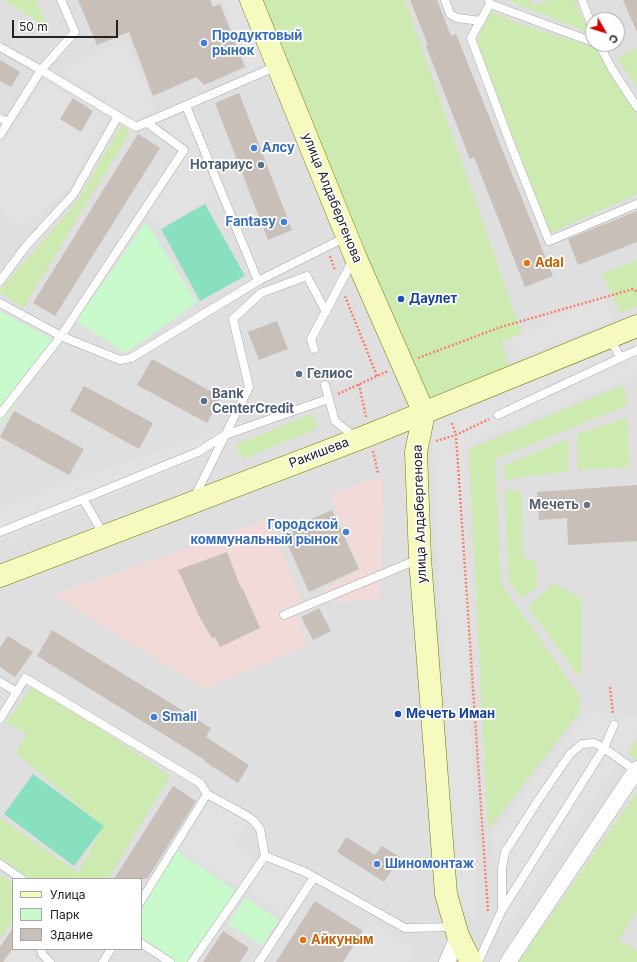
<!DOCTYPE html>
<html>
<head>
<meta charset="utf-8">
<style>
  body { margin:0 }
  #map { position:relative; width:637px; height:962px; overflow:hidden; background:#f2efe9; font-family:Inter,sans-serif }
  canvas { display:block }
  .legend { position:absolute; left:12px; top:878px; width:130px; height:72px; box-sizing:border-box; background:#fff; border:1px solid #a7a7a7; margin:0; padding:5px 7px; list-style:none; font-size:12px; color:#222 }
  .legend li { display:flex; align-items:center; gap:8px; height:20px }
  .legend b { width:20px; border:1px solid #a7a7a7 }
  .north { position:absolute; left:585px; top:12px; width:40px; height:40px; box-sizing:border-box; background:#fff; border:1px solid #a7a7a7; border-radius:50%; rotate:129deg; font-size:11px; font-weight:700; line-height:16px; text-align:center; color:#222 }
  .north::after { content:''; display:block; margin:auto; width:14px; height:18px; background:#d40000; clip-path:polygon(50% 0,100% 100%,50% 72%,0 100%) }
  .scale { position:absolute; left:12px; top:20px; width:106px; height:18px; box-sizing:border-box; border:2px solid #222; border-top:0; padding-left:5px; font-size:12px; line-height:14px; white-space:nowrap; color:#222; -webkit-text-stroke:3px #fff; paint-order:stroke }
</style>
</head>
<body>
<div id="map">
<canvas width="637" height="962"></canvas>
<ul class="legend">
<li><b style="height:5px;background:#f7fabf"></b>Улица</li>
<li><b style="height:11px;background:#c8facc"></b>Парк</li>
<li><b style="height:11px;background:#c7bfb8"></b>Здание</li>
</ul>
<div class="north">С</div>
<div class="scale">50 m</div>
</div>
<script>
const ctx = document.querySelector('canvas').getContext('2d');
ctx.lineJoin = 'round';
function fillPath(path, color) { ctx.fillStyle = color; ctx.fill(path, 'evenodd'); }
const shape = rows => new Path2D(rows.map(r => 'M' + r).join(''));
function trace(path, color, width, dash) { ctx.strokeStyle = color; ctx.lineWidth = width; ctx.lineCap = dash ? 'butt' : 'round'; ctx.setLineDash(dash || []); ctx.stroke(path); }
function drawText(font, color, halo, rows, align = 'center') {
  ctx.font = font + ' Inter,sans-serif'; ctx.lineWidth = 3.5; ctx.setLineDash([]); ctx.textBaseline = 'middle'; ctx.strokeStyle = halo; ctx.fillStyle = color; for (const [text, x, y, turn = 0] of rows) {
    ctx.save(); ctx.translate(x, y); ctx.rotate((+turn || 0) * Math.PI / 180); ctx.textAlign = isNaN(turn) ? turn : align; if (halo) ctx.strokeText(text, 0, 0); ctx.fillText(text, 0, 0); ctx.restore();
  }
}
fillPath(shape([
  [0,0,637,0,637,962,0,962],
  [593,20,617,20,617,44,593,44],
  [13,879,141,879,141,949,13,949]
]), '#e0dfdf');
fillPath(shape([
  [383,476,380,599,326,603,324,590,361,570,330,495],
  [268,520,305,609,295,614,308,645,205,689,54,595]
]), '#f2dad9');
fillPath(shape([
  [4,0,36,0,48,28],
  [262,0,405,0,522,334,501,342,509,367,421,400],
  [508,0,530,0,533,6,552,0,574,0,591,34],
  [491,11,522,25,600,49,613,76,637,115,637,194,550,233,476,42],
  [637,48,637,87,617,58],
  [122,124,129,134,23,308,0,292,0,290,76,203],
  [637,260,637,306,620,313,602,273],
  [623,385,628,405,495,459,501,584,579,695,580,712,488,830,469,449],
  [311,414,318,428,243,459,235,445],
  [627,418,629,467,578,470,577,434],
  [568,439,568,471,505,480,503,466],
  [505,490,521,491,523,558,536,561,537,587,521,598,509,582],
  [554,583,582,599,581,679,528,607],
  [34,684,170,776,108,879,28,879,0,858,0,818,78,873,103,826,16,753,27,733,6,723],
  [637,739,637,760,636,762,629,753],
  [637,792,637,910,619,940,637,951,637,962,518,962],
  [0,875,13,884,13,920,0,939]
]), '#cdebb0');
fillPath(shape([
  [146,222,197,303,125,353,76,321],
  [0,311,58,343,0,425],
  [177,851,236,891,187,962,175,962,141,939,141,909],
  [245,898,279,920,262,945,228,924]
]), '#c8facc');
fillPath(shape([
  [205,204,245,276,200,301,161,229],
  [33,774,104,826,74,866,4,814]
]), '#88e0be');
fillPath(shape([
  [222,0,246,0,272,63,250,71],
  [126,39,155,108,134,122,60,71],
  [44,80,107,118,67,190,23,229,0,208,0,147],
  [183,114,216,194,161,229,148,216,188,151,159,123],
  [605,298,613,321,515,359,511,338],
  [637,326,637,375,463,447,477,922,454,907,431,410],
  [207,434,192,463,0,541,0,506],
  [587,711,637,716,637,734,500,942,493,834],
  [209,801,249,822,235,844,257,859,238,888,179,849],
  [264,861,303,874,308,879,284,918,248,890],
  [370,921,415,950,407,962,343,962],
  [13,925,13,949,34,949,33,952,40,962,0,962,0,943]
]), '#e2e2e2');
fillPath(shape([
  [78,0,210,0,213,7,220,4,245,67,204,85,196,77,153,96,129,32,97,45],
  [410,0,437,0,451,36,456,34,553,276,525,287,474,157,470,159,426,46,428,45],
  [623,0,637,0,637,32],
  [0,60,20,72,11,87,0,81],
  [239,93,292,230,268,240,215,103],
  [73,98,93,111,81,132,60,119],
  [138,134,160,148,55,316,33,303],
  [637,211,637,242,578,265,568,239],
  [277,321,288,349,259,360,248,332],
  [152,359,221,397,207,423,137,385],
  [84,386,153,423,139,449,70,411],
  [14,411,84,449,69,475,0,437],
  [637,485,637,541,568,545,567,518,539,520,537,492],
  [332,510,359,569,309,592,282,532],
  [227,552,241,588,242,587,260,628,220,647,215,637,212,638,200,618,178,570],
  [319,608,331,631,313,640,301,617],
  [52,630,211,728,206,737,249,765,238,783,204,761,205,760,37,656],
  [8,636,33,652,15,677,0,667,0,647],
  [173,786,196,801,147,879,114,879],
  [346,837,375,855,382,846,400,857,384,882,337,852],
  [315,901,363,931,343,962,276,962],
  [13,928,13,948,3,962,0,962,0,947],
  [223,931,249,948,240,962,203,962]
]), '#c7bfb8');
const lane = shape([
  [445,0,450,14,457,18,481,21],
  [489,0,490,4,593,42],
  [582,0,593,29],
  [490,4,471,38,512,148,549,241,637,204],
  [599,44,612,69,637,107],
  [0,47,41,70,75,32,61,0],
  [186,106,258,281],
  [0,118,8,122],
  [0,135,41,70,136,127,277,66],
  [0,281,26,246,73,195,118,116],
  [0,303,61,336,184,150,147,123],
  [610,338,620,357],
  [314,349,311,339,353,260],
  [325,385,335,421,355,437],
  [0,414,61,336,120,360,131,358,258,281,346,237],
  [498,415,637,350],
  [194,498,249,387,233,319,261,293,307,276,326,312],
  [0,532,83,499],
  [104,535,83,499,198,452,225,435,328,399],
  [284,615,419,559],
  [0,682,17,692],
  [0,719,25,678,200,783,207,794,247,816,254,821,260,829,265,856,192,962],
  [265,856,305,872,405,928,454,927],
  [0,864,22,879],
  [141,901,207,794],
  [502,909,502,868,505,852,539,799,570,754,582,744,594,743,604,748,636,771],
  [141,943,170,962],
  [41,949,42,954,50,962],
  [103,962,111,949],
  [259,962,314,877],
  [478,962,502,910,604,748,614,725]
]);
const street = shape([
  [447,962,458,936],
  [508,962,637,769]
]);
const secondary = shape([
  [251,0,355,256,424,413,416,452,420,559,446,894,458,936,471,962],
  [0,576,369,435,637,326]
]);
trace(lane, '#a9a9a9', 9);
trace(street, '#a9a9a9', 17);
trace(secondary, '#707d05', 23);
trace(shape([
  [330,256,335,270],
  [345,296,377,376],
  [418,358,501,327,633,289,637,292],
  [359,384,366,417],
  [338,394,388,371],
  [452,423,456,435,489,419],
  [436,441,456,435,488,912],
  [373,451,378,473],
  [610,687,613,714]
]), '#fa8072', 2.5, [2, 2]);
trace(lane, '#fff', 8);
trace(street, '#fff', 16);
trace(secondary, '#f7fabf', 22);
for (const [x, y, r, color] of [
  [204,43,4,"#3f7fe0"],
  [254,148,4,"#3f7fe0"],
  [261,165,4,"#5c6f8a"],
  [284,222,4,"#3f7fe0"],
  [527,263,4,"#e8710a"],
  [401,299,4,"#1a4fb4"],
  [299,374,4,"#5c6f8a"],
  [204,401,4,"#5c6f8a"],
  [587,505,4,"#6b7280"],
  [346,532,4,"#3f7fe0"],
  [398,714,4,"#1a4fb4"],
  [154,717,4,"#3f7fe0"],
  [377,864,4,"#3f7fe0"],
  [303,940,4,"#e8710a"]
]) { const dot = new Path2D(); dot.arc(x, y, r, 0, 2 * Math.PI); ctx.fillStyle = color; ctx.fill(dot); trace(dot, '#fff', 1.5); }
drawText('bold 13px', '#366cbe', '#fff', [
  ["Продуктовый",212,36],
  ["рынок",212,51],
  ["Алсу",262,148],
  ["Fantasy",276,222,"right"],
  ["Городской",338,525,"right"],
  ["коммунальный рынок",338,540,"right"],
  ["Small",162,717],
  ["Шиномонтаж",385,864]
], 'left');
drawText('bold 13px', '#4e5e75', '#fff', [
  ["Нотариус",253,165,"right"],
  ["Гелиос",307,374],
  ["Bank",212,394],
  ["CenterCredit",212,409]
], 'left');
drawText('13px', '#222', '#fff', [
  ["улица Алдабергенова",332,198,68],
  ["Ракишева",319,453,-21],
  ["улица Алдабергенова",420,514,-92]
]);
drawText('bold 13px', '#c56008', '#fff', [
  ["Adal",535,263],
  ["Айкуным",311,940]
], 'left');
drawText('bold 13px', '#164399', '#fff', [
  ["Даулет",409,299],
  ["Мечеть Иман",406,714]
], 'left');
drawText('bold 13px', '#5b616d', '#fff', [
  ["Мечеть",579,505]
], 'right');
</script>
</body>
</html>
